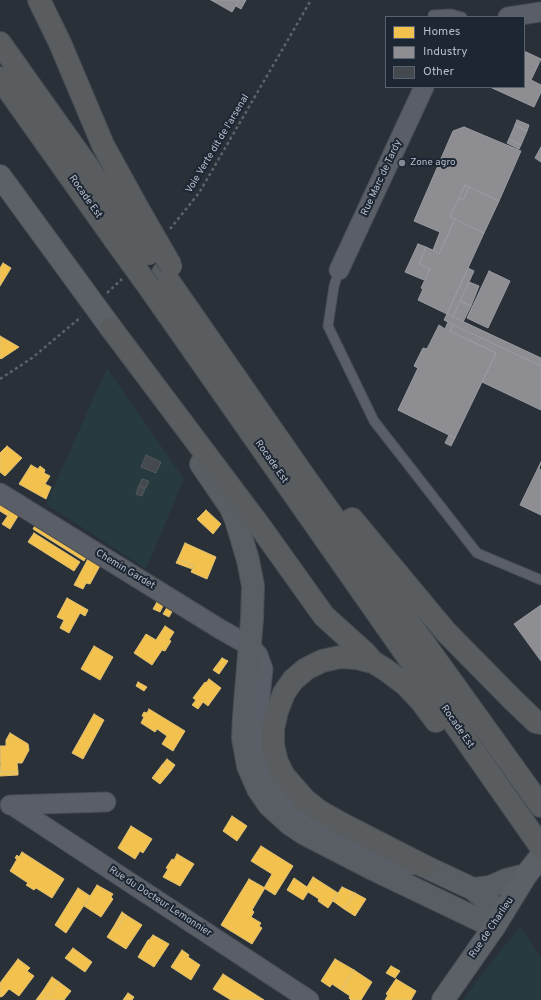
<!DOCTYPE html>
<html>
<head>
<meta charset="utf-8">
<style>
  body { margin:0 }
  #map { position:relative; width:541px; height:1000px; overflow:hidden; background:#2a3038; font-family:Overpass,sans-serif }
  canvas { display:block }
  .legend { position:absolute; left:385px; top:16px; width:140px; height:72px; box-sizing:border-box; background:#1d2633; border:1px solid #59626f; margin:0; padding:5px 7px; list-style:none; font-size:12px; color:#b4bcc9 }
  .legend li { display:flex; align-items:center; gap:8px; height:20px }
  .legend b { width:20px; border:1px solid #59626f }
</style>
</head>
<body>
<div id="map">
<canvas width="541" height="1000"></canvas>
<ul class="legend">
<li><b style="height:11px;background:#f2c14e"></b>Homes</li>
<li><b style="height:11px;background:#8d8d92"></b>Industry</li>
<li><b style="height:11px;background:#444950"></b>Other</li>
</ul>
</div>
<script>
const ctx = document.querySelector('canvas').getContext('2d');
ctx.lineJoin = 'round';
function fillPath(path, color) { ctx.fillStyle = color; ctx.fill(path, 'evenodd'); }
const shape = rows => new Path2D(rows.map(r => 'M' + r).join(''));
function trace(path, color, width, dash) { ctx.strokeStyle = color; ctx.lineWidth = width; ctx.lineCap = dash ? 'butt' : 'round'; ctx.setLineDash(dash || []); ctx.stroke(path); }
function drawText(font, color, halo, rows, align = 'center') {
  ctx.font = font + ' Overpass,sans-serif'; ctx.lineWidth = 4; ctx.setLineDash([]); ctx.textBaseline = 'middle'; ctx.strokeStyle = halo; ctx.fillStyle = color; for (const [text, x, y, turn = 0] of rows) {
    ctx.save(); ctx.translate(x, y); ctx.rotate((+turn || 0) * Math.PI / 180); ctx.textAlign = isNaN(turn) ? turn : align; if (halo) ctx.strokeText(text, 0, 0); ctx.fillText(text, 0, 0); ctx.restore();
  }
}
fillPath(shape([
  [107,368,184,479,146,569,46,504],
  [520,927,541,957,541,1000,463,1000,488,966]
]), '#273a3e');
const homes = shape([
  [3,263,11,268,0,286,0,268,3,263],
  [0,336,19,347,1,359,0,358,0,336],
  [7,446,22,458,5,476,0,472,0,453,7,446],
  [31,465,38,469,40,466,45,470,44,473,50,476,45,484,51,487,46,499,19,484,31,465],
  [0,497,14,507,8,516,0,511,0,497],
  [206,510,221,524,213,534,197,519,206,510],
  [11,511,18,516,10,529,2,524,11,511],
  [37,522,88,554,84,561,33,529,37,522],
  [34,533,80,562,74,571,28,542,34,533],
  [185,543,216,557,207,579,191,572,194,566,178,559,185,543],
  [90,555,102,562,90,584,86,583,83,589,74,585,90,555],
  [178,559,194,566,192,569,176,563,178,559],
  [156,597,165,602,160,612,153,609,157,602,155,600,156,597],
  [67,598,88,610,85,616,80,613,69,633,60,628,64,620,57,617,67,598],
  [169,604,174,608,169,617,163,614,169,604],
  [165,626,174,632,169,640,171,641,165,651,162,650,152,665,134,653,146,634,156,640,165,626],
  [94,646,113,657,100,680,81,669,94,646],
  [222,658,228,661,219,674,213,670,222,658],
  [209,679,221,688,208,706,203,702,198,709,192,705,196,700,193,698,205,682,206,683,209,679],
  [138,682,147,687,144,691,136,686,138,682],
  [149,709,185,731,173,751,162,744,167,736,157,729,155,732,141,723,144,717,142,716,144,712,147,713,149,709],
  [94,714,104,720,83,759,72,753,94,714],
  [10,733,28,744,29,750,22,763,17,763,18,772,1,772,0,746,6,746,6,740,10,733],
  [167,759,175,765,171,771,162,765,167,759],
  [162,765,171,771,160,784,152,778,162,765],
  [0,766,1,772,18,772,18,775,0,776,0,766],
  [232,816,247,826,237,841,223,831,232,816],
  [131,826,152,839,143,853,140,851,135,859,118,848,131,826],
  [261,846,293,866,275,895,264,888,272,874,251,861,261,846],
  [22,852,64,879,52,898,36,888,34,890,26,885,28,883,10,871,17,859,15,858,17,855,19,857,22,852],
  [177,854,194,864,180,886,163,877,168,869,166,868,172,859,174,860,177,854],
  [313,877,338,893,328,908,318,901,319,899,308,892,303,900,287,890,294,878,307,887,313,877],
  [249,879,265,888,252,910,254,912,251,917,261,923,259,926,262,928,252,944,221,925,249,879],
  [97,885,113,894,111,897,113,899,101,917,84,906,97,885],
  [342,887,355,893,344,909,333,901,342,887],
  [78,888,90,896,66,933,55,925,78,888],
  [355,893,366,899,355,916,344,909,355,893],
  [122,912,126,915,117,929,114,926,122,912],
  [126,915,142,925,126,949,107,937,114,926,117,929,126,915],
  [153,935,169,944,154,967,138,957,148,940,149,940,153,935],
  [73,948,92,962,85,972,65,958,73,948],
  [182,950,189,955,188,957,200,965,191,980,171,967,182,950],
  [18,959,30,968,27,971,34,976,19,996,9,989,3,996,0,997,0,983,18,959],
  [335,959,354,970,341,990,332,984,330,987,321,981,335,959],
  [391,966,400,971,395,978,386,973,391,966],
  [354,970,372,982,361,1000,351,1000,349,998,350,996,341,990,354,970],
  [223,974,264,1000,231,1000,213,989,223,974],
  [52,977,59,982,48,997,42,992,52,977],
  [396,979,416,991,411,1000,385,1000,388,995,386,994,396,979],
  [59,982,71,991,64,1000,36,1000,42,992,48,997,59,982],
  [128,993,134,997,132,1000,123,1000,128,993]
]);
fillPath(homes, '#f2c14e');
trace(homes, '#dfc073', 1);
const industry = shape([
  [211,0,239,0,232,12,211,0],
  [239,0,246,0,241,9,236,6,239,0],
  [524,51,541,59,531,80,541,85,541,92,534,107,490,87,524,87,524,51],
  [517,120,529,125,527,131,515,125,517,120],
  [515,125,527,131,521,145,509,139,515,125],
  [464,127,521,151,499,201,465,185,450,217,455,219,439,254,433,250,440,232,414,221,453,131,464,127],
  [509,139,521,145,519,149,507,143,509,139],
  [541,147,541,162,535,158,541,147],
  [465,185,469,187,463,200,459,198,465,185],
  [469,187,499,201,484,233,450,217,459,198,463,200,469,187],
  [455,219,484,233,447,314,418,300,423,289,421,288,430,269,419,264,426,247,437,252,436,253,439,254,455,219],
  [418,244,426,247,419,264,430,269,424,280,405,272,418,244],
  [468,268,474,271,453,317,447,314,468,268],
  [489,271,510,281,488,328,467,318,489,271],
  [469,282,479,286,471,306,460,301,469,282],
  [460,301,471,306,463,322,453,317,460,301],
  [447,314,541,358,541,366,444,320,447,314],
  [448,322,453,325,450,331,496,353,455,438,398,410,418,368,414,366,423,348,427,349,439,325,445,329,448,322],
  [453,325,541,366,541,410,482,382,496,353,450,331,453,325],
  [449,435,455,438,451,446,445,443,449,435],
  [541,462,539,469,541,470,541,515,520,505,541,462],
  [541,605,541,661,514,624,541,605]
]);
fillPath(industry, '#8d8d92');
trace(industry, '#999ba2', 1);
const building = shape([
  [146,455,161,462,156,473,141,467,146,455],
  [142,479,149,481,146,488,139,486,142,479],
  [139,486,145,489,142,496,136,494,139,486]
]);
fillPath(building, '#444950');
trace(building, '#52575f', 1);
const lane = shape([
  [433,15,451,14,462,17],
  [339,270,334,286,328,326,374,421,477,553,541,580]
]);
const street = shape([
  [508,17,541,12],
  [339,270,424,87],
  [0,493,220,629,250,646,258,655,263,669,259,707,257,748,264,774,276,794,290,809,310,825,365,851,392,861,413,865],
  [10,805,106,802],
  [12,805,309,1000]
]);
const secondary = shape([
  [201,464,231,508,236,520,248,560,253,586,252,619,244,716,243,738,248,766,258,789,269,805,290,824,305,834,375,870,494,927],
  [424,866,473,889,490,887,506,880,526,875],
  [473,889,489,902,497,922]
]);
const primary = shape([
  [0,176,111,328],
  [443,1000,494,927,526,875,541,856]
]);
const highway = shape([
  [39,0,60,43,103,145,141,214],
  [0,43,130,226],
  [0,78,115,240],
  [163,273,304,476,541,806],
  [149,287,541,847],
  [111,328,259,525,324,616,365,653,373,662],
  [352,519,446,632,512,699,536,722,541,723],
  [424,866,342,824,319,811,305,800,284,776,277,762,273,746,273,729,277,711,284,693,293,680,306,669,322,661,340,657,357,658,373,662,386,670,406,685,421,701,436,721]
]);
trace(lane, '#484c53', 11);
trace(street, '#484c53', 21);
trace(secondary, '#484c53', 24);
trace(primary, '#484c55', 24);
trace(highway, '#474c53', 24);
trace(shape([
  [170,229,199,193,311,0],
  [107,293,122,279],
  [0,379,32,358,81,317]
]), '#5d636a', 2.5, [3, 3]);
trace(lane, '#5a5e66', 9);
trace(street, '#5a5e66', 19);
trace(secondary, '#595d64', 22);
trace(primary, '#5c6168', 22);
trace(highway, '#5a5d60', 22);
const highwayBridge = shape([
  [141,214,171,266],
  [130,226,149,254],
  [115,240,149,287]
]);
trace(highwayBridge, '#474c53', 24, []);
trace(highwayBridge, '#5a5d60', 22);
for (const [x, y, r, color] of [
  [402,163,4,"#848b96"]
]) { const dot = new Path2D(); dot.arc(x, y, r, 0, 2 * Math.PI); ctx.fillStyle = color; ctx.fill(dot); trace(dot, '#1d2633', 1.5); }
drawText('10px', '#b4bcc9', '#1d2633', [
  ["Voie Verte dit de l'arsenal",218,144,-59],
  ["Rue Marc de Tardy",382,178,-65],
  ["Rocade Est",85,197,55],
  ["Rocade Est",271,462,55],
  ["Chemin Gardet",125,570,31],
  ["Rocade Est",457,727,55],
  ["Rue du Docteur Lemonnier",160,902,33],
  ["Rue de Charlieu",492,928,-56]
]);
drawText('10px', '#b4bcc9', '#1d2633', [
  ["Zone agro",410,163]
], 'left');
</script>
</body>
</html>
